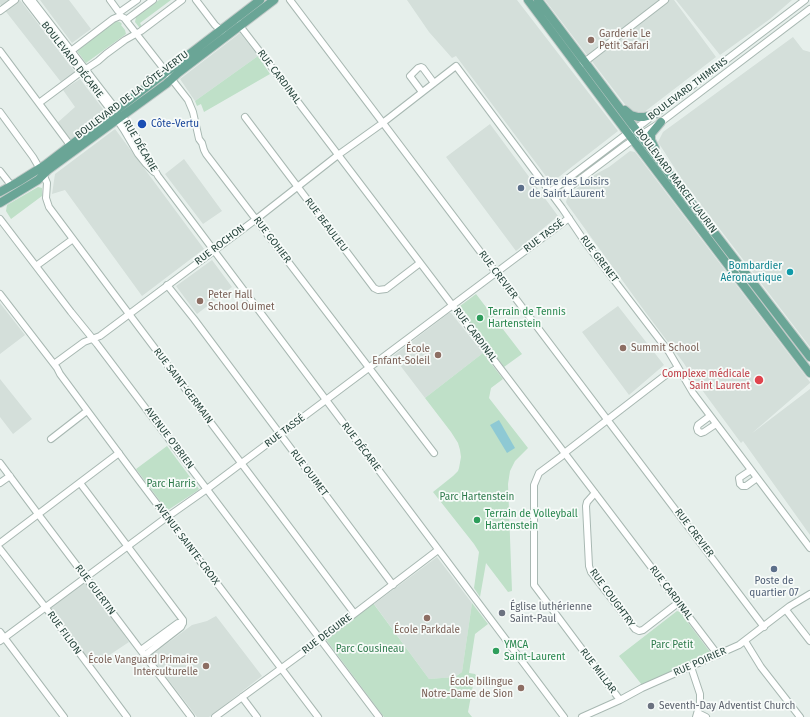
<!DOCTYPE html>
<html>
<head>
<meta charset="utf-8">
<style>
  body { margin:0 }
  canvas { display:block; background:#e6efeb }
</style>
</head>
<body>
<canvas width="810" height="717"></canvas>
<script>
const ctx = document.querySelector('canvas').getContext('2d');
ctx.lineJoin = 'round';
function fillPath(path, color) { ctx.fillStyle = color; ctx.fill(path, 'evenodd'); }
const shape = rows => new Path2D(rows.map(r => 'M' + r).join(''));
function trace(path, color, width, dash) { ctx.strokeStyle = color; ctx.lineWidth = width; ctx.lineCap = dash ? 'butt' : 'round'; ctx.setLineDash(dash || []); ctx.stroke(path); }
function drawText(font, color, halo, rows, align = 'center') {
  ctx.font = font + ' "Fira Sans",sans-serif'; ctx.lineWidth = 3.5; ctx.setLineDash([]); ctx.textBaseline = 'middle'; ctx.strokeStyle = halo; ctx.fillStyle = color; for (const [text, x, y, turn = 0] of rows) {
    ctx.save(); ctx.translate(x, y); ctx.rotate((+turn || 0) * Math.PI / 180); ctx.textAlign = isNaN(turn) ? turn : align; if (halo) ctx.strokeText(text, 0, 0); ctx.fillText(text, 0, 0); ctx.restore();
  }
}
fillPath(shape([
  [0,0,20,0,75,72,61,82,0,4],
  [40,0,69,0,91,29,72,43],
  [407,0,517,0,618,131,551,183,456,56,452,58,429,32],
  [545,0,674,0,716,57,643,113,630,111],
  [676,0,792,0,770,19,720,55],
  [240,33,258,56,195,101,180,79],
  [793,37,803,50,810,52,810,347,683,181,658,142,663,132],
  [80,79,106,113,68,141,56,124,75,107,63,90],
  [490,124,558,216,516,251,446,157],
  [115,129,204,249,142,296,65,190,52,194,55,174],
  [630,151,635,152,810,382,810,383,751,434,810,389,810,535,743,441,741,443,694,379,683,362,646,313,567,204,566,202,568,195,596,174,609,167],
  [184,159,222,211,203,224,165,174],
  [212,260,232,287,197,314,176,286],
  [0,303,25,335,0,354],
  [618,306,664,365,629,395,582,332],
  [449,313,451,313,483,353,425,398,393,356],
  [0,379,32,419,13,434,0,417],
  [437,557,472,603,462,672,455,677,429,679,374,604],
  [85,578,129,642,93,666,46,608],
  [216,616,262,676,209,717,197,717,150,656,192,625,207,621]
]), '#d4dfda');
fillPath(shape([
  [159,0,171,0,140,23,142,27,139,27,135,22,136,17],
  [116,21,120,22,122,24,121,25,125,30,126,34,86,63,77,51],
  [258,56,270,74,204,112,201,104,197,106,195,101],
  [38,187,42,188,42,196,11,219,6,211,7,205],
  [476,294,522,354,504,367,460,308,460,306],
  [483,353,503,379,491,388,489,398,528,448,515,461,510,471,508,484,512,591,508,592,486,563,480,597,474,588,479,552,474,544,433,492,453,476,458,471,459,468,461,457,460,450,458,443,451,432,425,398],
  [167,446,199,489,197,491,168,510,166,509,136,469],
  [373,603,429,679,455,677,462,672,472,603,488,624,475,634,469,673,475,674,480,681,474,680,468,712,472,717,384,717,327,641,328,637],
  [677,611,680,612,710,652,710,654,642,685,619,656]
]), '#bfe0c8');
fillPath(shape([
  [499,420,515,448,507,453,490,425]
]), '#8ec9d4');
const minor = shape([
  [26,0,109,108,124,130,138,154,146,164,154,172],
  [32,0,113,105,130,126,158,176,564,717],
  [110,0,118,11,120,12,137,0],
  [196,0,215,25,223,32],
  [290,0,764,627],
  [0,11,15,0],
  [126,20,153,0],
  [240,23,240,26,257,48,718,655],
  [0,51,70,145],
  [71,51,113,19,120,16,124,18,188,100,193,112,199,139,202,143,204,150,206,154,434,453],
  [578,67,665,0],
  [422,92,410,76,418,68,421,67,423,68,434,83],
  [39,103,78,74,89,67,98,61,106,54,125,40,141,31,182,0],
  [0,112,33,157,44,176,47,183,46,198,49,207,114,294,354,613],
  [245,117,374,288,378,290,386,289,420,263],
  [0,171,11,185],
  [550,192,624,136,642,124,805,0],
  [555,198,627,144,661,122,810,9],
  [0,219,71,312,97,344,379,717],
  [36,266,73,239],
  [167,285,194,319,393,585],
  [0,294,57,368,60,374,138,479,318,717],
  [54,364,84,342,100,336,259,217,338,155,380,125,456,66,562,208,585,242,669,352,693,393,810,548],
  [710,416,698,425,697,428,698,431,701,433,704,432,716,424],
  [51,439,87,411],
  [0,463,38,514,191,717],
  [751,470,739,478,740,484,742,486,746,486,757,478],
  [0,483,10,476],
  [80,483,183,620,183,623,181,627,145,655],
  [595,493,587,502,586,506,589,566,591,572,635,629,639,631,643,630,678,603],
  [0,543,119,453],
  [0,549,46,608,127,717],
  [786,610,810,641],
  [0,632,64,717],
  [0,641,163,520,207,489,569,218],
  [745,641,761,667,800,717],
  [141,650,178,623,183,623],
  [691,667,700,694,700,703,696,717],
  [242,697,257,717],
  [620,700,534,585,534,485,539,473,562,456,567,451,667,374,678,368],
  [698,713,706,717],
  [215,717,316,643,438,550],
  [582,717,620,700,642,688,739,645,790,606,810,594]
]);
const major = shape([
  [528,0,611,111,810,373],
  [538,0,680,188,810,357],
  [625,110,631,115,638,117,644,117,655,114],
  [655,148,651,140,651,134,661,122],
  [0,192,18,182,45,165,260,0],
  [0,203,38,180,48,170,166,84,178,73,274,0]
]);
trace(minor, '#a8b8b2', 8);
trace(major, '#c2cac8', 10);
trace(minor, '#fff', 6);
trace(major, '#6aa596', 8);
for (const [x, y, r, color] of [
  [591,40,4,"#8d6e63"],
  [142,124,5,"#1a4fb4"],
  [521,188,4,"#5c6f8a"],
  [790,272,4,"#0f9aa8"],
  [200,301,4,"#8d6e63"],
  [480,318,4,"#2e9e5b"],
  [623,348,4,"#8d6e63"],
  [438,355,4,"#8d6e63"],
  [759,380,5,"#e0444e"],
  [477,520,4,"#2e9e5b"],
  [774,569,4,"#5c6f8a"],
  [502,613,4,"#6b7280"],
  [427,618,4,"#8d6e63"],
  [496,651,4,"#2e9e5b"],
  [206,666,4,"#8d6e63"],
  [521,688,4,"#8d6e63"],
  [651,706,4,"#6b7280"]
]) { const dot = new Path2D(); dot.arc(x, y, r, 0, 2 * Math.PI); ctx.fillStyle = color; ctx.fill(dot); trace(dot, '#f7fbf9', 1.5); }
drawText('10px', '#785e54', '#f7fbf9', [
  ["Garderie Le",599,34],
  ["Petit Safari",599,46],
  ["Peter Hall",208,295],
  ["School Ouimet",208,307],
  ["Summit School",631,348],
  ["École",430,349,"right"],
  ["Enfant-Soleil",430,361,"right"],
  ["École Parkdale",427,630,"center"],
  ["École Vanguard Primaire",198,660,"right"],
  ["Interculturelle",198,672,"right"],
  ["École bilingue",513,682,"right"],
  ["Notre-Dame de Sion",513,694,"right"]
], 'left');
drawText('10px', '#24423a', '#f7fbf9', [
  ["BOULEVARD DÉCARIE",72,60,52],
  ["RUE CARDINAL",279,77,53],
  ["BOULEVARD THIMENS",688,89,-37],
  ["BOULEVARD DE LA CÔTE-VERTU",132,95,-37],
  ["RUE DÉCARIE",140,146,60],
  ["BOULEVARD MARCEL-LAURIN",676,181,53],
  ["RUE BEAULIEU",326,225,53],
  ["RUE TASSÉ",544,236,-37],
  ["RUE GOHIER",272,240,53],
  ["RUE ROCHON",220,245,-37],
  ["RUE GRENET",599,259,53],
  ["RUE CREVIER",498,275,53],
  ["RUE CARDINAL",475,335,53],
  ["RUE SAINT-GERMAIN",183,386,53],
  ["RUE TASSÉ",285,431,-37],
  ["AVENUE O'BRIEN",169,438,53],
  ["RUE DÉCARIE",361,447,53],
  ["RUE OUIMET",309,473,53],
  ["RUE CREVIER",694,533,53],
  ["AVENUE SAINTE-CROIX",187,544,53],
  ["RUE GUERTIN",95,590,53],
  ["RUE CARDINAL",671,593,53],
  ["RUE COUGHTRY",612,598,54],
  ["RUE FILION",64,633,54],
  ["RUE DEGUIRE",327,634,-37],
  ["RUE POIRIER",700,662,-24],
  ["RUE MILLAR",598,671,53]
]);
drawText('10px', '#164399', '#f7fbf9', [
  ["Côte-Vertu",151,124]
], 'left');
drawText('10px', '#4e5e75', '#f7fbf9', [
  ["Centre des Loisirs",529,182],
  ["de Saint-Laurent",529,194],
  ["Poste de",774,581,"center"],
  ["quartier 07",774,593,"center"]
], 'left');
drawText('10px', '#0d838f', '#f7fbf9', [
  ["Bombardier",782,266],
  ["Aéronautique",782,278]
], 'right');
drawText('10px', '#27864d', '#f7fbf9', [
  ["Terrain de Tennis",488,312],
  ["Hartenstein",488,324],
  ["Terrain de Volleyball",485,514],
  ["Hartenstein",485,526],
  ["YMCA",504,645],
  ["Saint-Laurent",504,657]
], 'left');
drawText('10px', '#be3a42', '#f7fbf9', [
  ["Complexe médicale",750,374],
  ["Saint Laurent",750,386]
], 'right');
drawText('10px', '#2d7a4b', '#f7fbf9', [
  ["Parc Harris",171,484],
  ["Parc Hartenstein",477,497],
  ["Parc Petit",672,645],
  ["Parc Cousineau",370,649]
]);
drawText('10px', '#5b616d', '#f7fbf9', [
  ["Église luthérienne",510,607],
  ["Saint-Paul",510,619],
  ["Seventh-Day Adventist Church",659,706]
], 'left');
</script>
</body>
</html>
